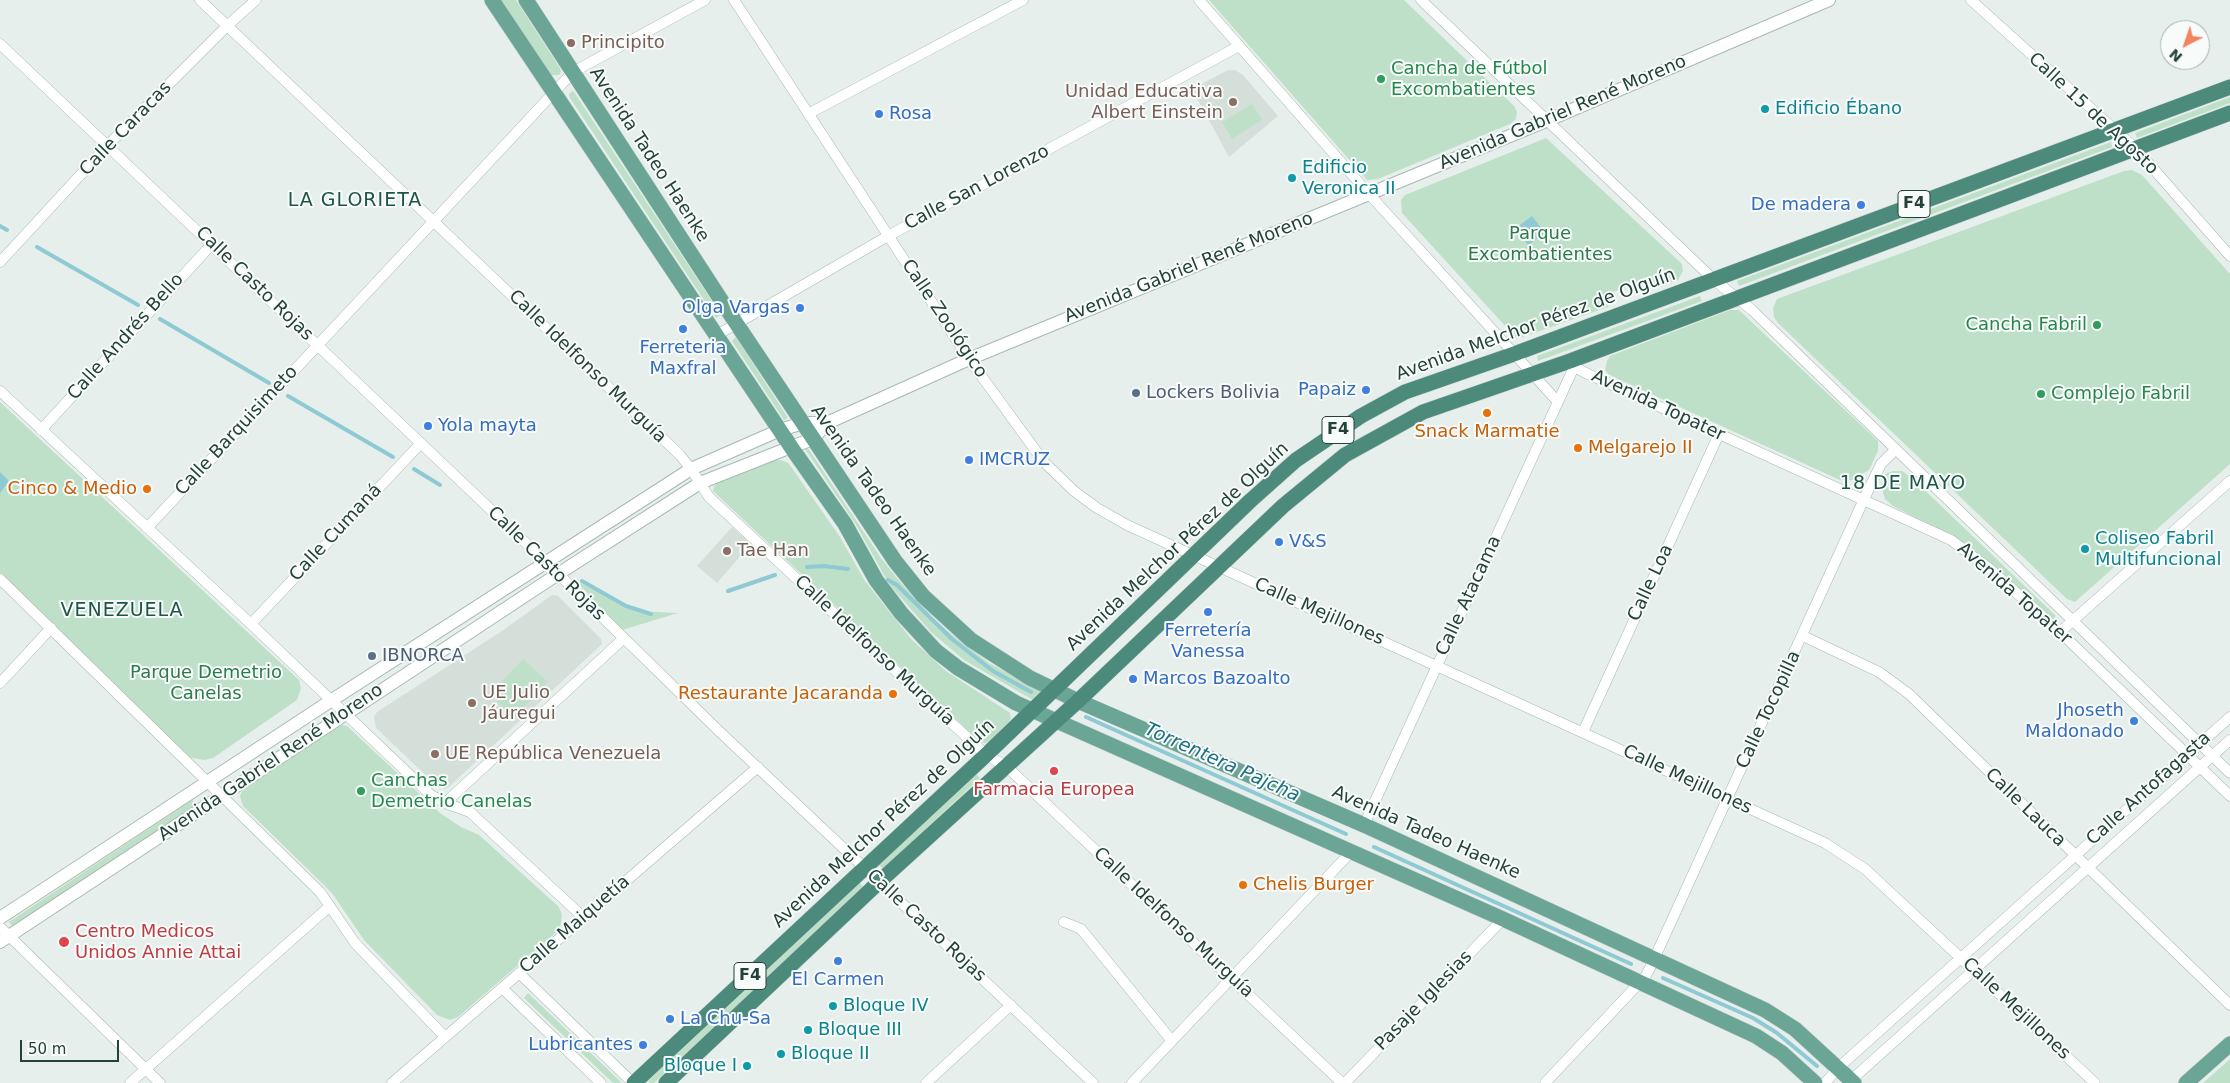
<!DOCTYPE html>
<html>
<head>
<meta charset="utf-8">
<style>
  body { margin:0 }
  #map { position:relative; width:2230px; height:1083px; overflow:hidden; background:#e6efeb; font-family:"DejaVu Sans",sans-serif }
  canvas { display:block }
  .north { position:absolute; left:2160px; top:20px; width:50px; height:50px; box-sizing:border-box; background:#f7fbf9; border:1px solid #a3b1ad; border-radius:50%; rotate:221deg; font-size:14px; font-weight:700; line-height:20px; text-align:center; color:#24423a }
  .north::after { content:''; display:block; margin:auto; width:18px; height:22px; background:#f4845f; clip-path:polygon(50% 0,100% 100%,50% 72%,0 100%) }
  .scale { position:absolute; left:20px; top:1040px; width:99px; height:22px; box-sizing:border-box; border:2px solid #24423a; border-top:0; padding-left:6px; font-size:15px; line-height:18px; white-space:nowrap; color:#24423a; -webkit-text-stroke:4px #f7fbf9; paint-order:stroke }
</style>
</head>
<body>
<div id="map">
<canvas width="2230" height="1083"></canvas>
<div class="north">N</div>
<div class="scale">50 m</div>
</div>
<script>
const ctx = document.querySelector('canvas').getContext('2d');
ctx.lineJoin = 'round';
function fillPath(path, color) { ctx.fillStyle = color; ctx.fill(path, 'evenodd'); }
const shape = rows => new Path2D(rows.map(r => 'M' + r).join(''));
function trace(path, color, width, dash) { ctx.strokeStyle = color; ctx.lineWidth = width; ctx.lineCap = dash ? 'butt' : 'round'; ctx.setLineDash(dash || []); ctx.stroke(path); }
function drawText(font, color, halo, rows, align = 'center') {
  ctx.font = font + ' "DejaVu Sans",sans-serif'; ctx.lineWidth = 4; ctx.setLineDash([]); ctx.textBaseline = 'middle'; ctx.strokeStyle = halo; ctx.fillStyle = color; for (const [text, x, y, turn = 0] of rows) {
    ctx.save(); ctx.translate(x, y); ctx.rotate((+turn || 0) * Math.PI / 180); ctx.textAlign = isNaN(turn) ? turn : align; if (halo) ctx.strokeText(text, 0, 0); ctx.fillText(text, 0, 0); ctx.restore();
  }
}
fillPath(shape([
  [1228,70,1235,70,1243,75,1278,116,1229,157,1192,89],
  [732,527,751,544,717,583,697,566],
  [552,595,558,596,601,639,602,644,450,786,445,789,438,787,376,728,374,717,377,712,502,631]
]), '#d4dfda');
fillPath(shape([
  [501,0,516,0,560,68,561,72,559,75,551,75],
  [1209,0,1404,0,1514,106,1517,112,1516,119,1510,124,1378,179,1367,180],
  [572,91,574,92,721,315,716,318,570,98,569,94],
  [2230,97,2230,103,2137,138,2135,133],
  [1252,104,1262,120,1232,139,1222,122],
  [1546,138,1682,264,1683,271,1678,280,1661,287,1645,280,1613,292,1608,307,1517,339,1402,213,1401,200,1405,195],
  [2111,142,2112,147,1739,286,1737,281],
  [2132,170,2142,175,2230,274,2230,464,2075,602,2067,599,1778,323,1774,317,1773,308,1777,299,2124,171],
  [1700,296,1702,301,1538,361,1537,356],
  [1730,310,1739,310,1878,441,1878,451,1869,470,1852,480,1840,480,1616,378,1608,374,1605,370,1607,361,1610,356],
  [736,337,788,418,784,420,732,341],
  [0,402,299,680,301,688,297,700,213,758,204,760,187,757,0,573],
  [808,448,881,558,896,577,930,615,951,634,989,663,1043,692,1033,700,964,660,931,632,889,584,855,523,805,449],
  [774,460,781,460,788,463,792,468,840,537,865,581,912,640,946,671,1010,713,1011,718,1008,723,990,741,985,743,980,742,713,491,714,487,718,482],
  [1893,471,1902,471,1912,478,2056,616,2053,619,1983,557,1959,540,1893,506,1885,499,1881,485,1883,479,1885,474],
  [575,580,636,611,678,613,622,630],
  [523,659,548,682,514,718,490,694],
  [341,725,347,726,440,813,461,827,479,835,558,906,562,914,560,929,458,1017,450,1020,437,1015,364,940,332,893,243,806,240,796,243,789],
  [976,774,980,778,883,869,879,865],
  [192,800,197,805,13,926,9,922],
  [860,883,864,888,654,1083,650,1083,648,1081],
  [528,993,621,1082,620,1083,613,1083,524,998],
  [2230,1059,2230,1083,2203,1083]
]), '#bfe0c8');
fillPath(shape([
  [1532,216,1545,233,1528,245,1516,228],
  [0,472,9,481,0,493]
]), '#8ec9d4');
trace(shape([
  [0,226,7,230],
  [37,247,138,305],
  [160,319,269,383],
  [288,396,393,457],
  [414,469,440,485],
  [807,567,824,566,848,569],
  [888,580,897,585,953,640,993,671,1031,692],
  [582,581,626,606,651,614],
  [728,591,775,575],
  [1086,717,1346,834],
  [1374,847,1631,964],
  [1663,978,1753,1018,1777,1033,1817,1066]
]), '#8ec9d4', 4);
const minor = shape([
  [200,0,680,455,691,469,709,497,986,755,1006,766,1342,1083],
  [734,0,969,359,1044,462,1074,491,1097,508,1127,525,1825,843,1865,869,2095,1083],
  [1199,0,1369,194,1558,402],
  [1421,0,1714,280,1752,310,2230,773],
  [1971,0,2136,149,2230,256],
  [0,44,547,563,721,733,1093,1083],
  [808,114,1023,0],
  [0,262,108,145,228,25,256,0],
  [717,335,888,236,1239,46],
  [1570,361,1574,367,1588,374,1951,540,1991,570,2060,632,2230,796],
  [0,391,251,624,431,795,445,803,470,812,583,917],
  [41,430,212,244],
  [147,528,573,72,705,0],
  [0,579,320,892,355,943,445,1037],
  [251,624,421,443],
  [2060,632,2230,481],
  [1803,636,1879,672,1909,694,2230,1005],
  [0,683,51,628],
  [1583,732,1719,434],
  [445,803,623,639],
  [1364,825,1574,367],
  [1064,922,1081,929,1172,1041],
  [0,927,160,1083],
  [519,973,633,1083],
  [502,988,601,1083],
  [130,1083,330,906],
  [392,1083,758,767],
  [926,1083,1011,1005],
  [1132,1083,1351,852],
  [1345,1083,1503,919],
  [1545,1083,1645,977,1650,968,1864,499,1881,464,1895,450],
  [1825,1083,1838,1068,2230,717],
  [1848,1083,2230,740]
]);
const tertiary = shape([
  [0,918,332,700,691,469,780,430,803,423,827,423,969,359,1546,121,1829,0],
  [0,942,558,574,700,483,791,447,813,439,827,423]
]);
const primary = shape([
  [492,0,791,447,845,524,876,580,901,613,936,651,958,668,1016,703,1503,919,1756,1036,1782,1053,1815,1083],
  [526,0,736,323,895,561,923,596,971,640,1030,678,1078,701,1364,825,1765,1010,1795,1029,1854,1083],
  [2186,1083,2230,1044]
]);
const trunk = shape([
  [634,1083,986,755,1250,501,1296,460,1361,416,1405,392,1514,354,2230,87],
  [666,1083,879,882,1078,701,1283,506,1345,455,1423,412,1570,361,2230,113]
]);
trace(minor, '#a8b8b2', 11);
trace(tertiary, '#a8b8b2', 14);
trace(primary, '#c2cac8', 16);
trace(trunk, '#c2cac8', 16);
trace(minor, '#fff', 10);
trace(tertiary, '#fff', 12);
trace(primary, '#6aa596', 15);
trace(trunk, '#4c8a7c', 15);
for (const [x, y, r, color] of [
  [571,43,5,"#8d6e63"],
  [1381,79,5,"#2e9e5b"],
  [1233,102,5,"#8d6e63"],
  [1765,109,5,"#0f9aa8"],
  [879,114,5,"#3f7fe0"],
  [1292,178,5,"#0f9aa8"],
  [1861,205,5,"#3f7fe0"],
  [800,308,5,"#3f7fe0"],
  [2097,325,5,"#2e9e5b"],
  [683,329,5,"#3f7fe0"],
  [1366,390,5,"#3f7fe0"],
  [1136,393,5,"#5c6f8a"],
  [2041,394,5,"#2e9e5b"],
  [1487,413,5,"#e8710a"],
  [428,426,5,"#3f7fe0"],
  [1578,448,5,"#e8710a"],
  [969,460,5,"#3f7fe0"],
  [147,489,5,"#e8710a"],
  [1279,542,5,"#3f7fe0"],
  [2085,549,5,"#0f9aa8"],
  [727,551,5,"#8d6e63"],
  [1208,612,5,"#3f7fe0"],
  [372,656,5,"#5c6f8a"],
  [1133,679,5,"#3f7fe0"],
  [893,694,5,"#e8710a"],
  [472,703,5,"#8d6e63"],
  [2134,721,5,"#3f7fe0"],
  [435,754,5,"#8d6e63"],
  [1054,771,5,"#e0444e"],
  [361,791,5,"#2e9e5b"],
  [1243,885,5,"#e8710a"],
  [64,942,6,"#e0444e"],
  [838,961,5,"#3f7fe0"],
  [833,1006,5,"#0f9aa8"],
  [670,1019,5,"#3f7fe0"],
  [808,1030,5,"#0f9aa8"],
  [643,1045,5,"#3f7fe0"],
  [781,1054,5,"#0f9aa8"],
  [747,1066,5,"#0f9aa8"]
]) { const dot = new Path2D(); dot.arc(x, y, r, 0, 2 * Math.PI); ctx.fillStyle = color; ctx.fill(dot); trace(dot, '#f7fbf9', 2); }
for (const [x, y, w] of [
  [1914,204,32],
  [1338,430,32],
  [750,976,32]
]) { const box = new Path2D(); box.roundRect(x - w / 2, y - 13.5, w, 27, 4); ctx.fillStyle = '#f7fbf9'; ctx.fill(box); trace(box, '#24423a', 1); }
drawText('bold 16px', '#24423a', null, [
  ["F4",1914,204],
  ["F4",1338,430],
  ["F4",750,976]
]);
drawText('18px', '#785e54', '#f7fbf9', [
  ["Principito",581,43],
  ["Unidad Educativa",1223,92,"right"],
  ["Albert Einstein",1223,113,"right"],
  ["Tae Han",737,551],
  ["UE Julio",482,693],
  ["Jáuregui",482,714],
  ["UE República Venezuela",445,754]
], 'left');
drawText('18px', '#27864d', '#f7fbf9', [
  ["Cancha de Fútbol",1391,69],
  ["Excombatientes",1391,90],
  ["Cancha Fabril",2087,325,"right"],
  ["Complejo Fabril",2051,394],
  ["Canchas",371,781],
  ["Demetrio Canelas",371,802]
], 'left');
drawText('18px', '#0d838f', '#f7fbf9', [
  ["Edificio Ébano",1775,109],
  ["Edificio",1302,168],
  ["Veronica II",1302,189],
  ["Coliseo Fabril",2095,539],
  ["Multifuncional",2095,560],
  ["Bloque IV",843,1006],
  ["Bloque III",818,1030],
  ["Bloque II",791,1054],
  ["Bloque I",737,1066,"right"]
], 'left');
drawText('18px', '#24423a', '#f7fbf9', [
  ["Avenida Gabriel René Moreno",1563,113,-23],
  ["Calle 15 de Agosto",2093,114,43],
  ["Calle Caracas",126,129,-46],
  ["Avenida Tadeo Haenke",649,155,57],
  ["Calle San Lorenzo",977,188,-28],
  ["Avenida Gabriel René Moreno",1189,268,-22],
  ["Calle Casto Rojas",254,284,44],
  ["Calle Zoológico",944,319,56],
  ["Avenida Melchor Pérez de Olguín",1536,325,-20],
  ["Calle Andrés Bello",126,337,-48],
  ["Calle Idelfonso Murguía",587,367,44],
  ["Avenida Topater",1658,406,25],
  ["Calle Barquisimeto",237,431,-47],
  ["Avenida Tadeo Haenke",873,491,55],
  ["Calle Cumaná",336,533,-47],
  ["Avenida Melchor Pérez de Olguín",1178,547,-43],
  ["Calle Casto Rojas",546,564,44],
  ["Calle Loa",1651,583,-65],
  ["Avenida Topater",2014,594,41],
  ["Calle Atacama",1469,596,-65],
  ["Calle Mejillones",1319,612,24],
  ["Calle Idelfonso Murguía",874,651,43],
  ["Calle Tocopilla",1769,710,-65],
  ["Avenida Gabriel René Moreno",271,763,-34],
  ["Calle Mejillones",1687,780,25],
  ["Calle Antofagasta",2149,789,-42],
  ["Calle Lauca",2025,808,44],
  ["Avenida Melchor Pérez de Olguín",884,824,-43],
  ["Avenida Tadeo Haenke",1426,833,24],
  ["Calle Idelfonso Murguía",1173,923,43],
  ["Calle Maiquetía",575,925,-41],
  ["Calle Casto Rojas",926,926,43],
  ["Pasaje Iglesias",1424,1001,-46],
  ["Calle Mejillones",2016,1009,43]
]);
drawText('18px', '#366cbe', '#f7fbf9', [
  ["Rosa",889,114],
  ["De madera",1851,205,"right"],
  ["Olga Vargas",790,308,"right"],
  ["Ferreteria",683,348,"center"],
  ["Maxfral",683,369,"center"],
  ["Papaiz",1356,390,"right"],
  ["Yola mayta",438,426],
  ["IMCRUZ",979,460],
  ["V&S",1289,542],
  ["Ferretería",1208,631,"center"],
  ["Vanessa",1208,652,"center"],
  ["Marcos Bazoalto",1143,679],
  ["Jhoseth",2124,711,"right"],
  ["Maldonado",2124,732,"right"],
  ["El Carmen",838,980,"center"],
  ["La Chu-Sa",680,1019],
  ["Lubricantes",633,1045,"right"]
], 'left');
drawText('18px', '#2d7a4b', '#f7fbf9', [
  ["Parque",1540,234],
  ["Excombatientes",1540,255],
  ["Parque Demetrio",206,673],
  ["Canelas",206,694]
]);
drawText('18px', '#4e5e75', '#f7fbf9', [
  ["Lockers Bolivia",1146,393],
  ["IBNORCA",382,656]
], 'left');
drawText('18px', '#c56008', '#f7fbf9', [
  ["Snack Marmatie",1487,432,"center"],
  ["Melgarejo II",1588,448],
  ["Cinco & Medio",137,489,"right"],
  ["Restaurante Jacaranda",883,694,"right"],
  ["Chelis Burger",1253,885]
], 'left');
drawText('18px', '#be3a42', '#f7fbf9', [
  ["Farmacia Europea",1054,790],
  ["Centro Medicos",75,932,"left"],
  ["Unidos Annie Attai",75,953,"left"]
]);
ctx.letterSpacing = '1px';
drawText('19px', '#1f5548', '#f7fbf9', [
  ["LA GLORIETA",355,201],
  ["18 DE MAYO",1903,484],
  ["VENEZUELA",122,611]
]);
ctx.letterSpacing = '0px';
drawText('italic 19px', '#1c6f80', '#f7fbf9', [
  ["Torrentera Pajcha",1222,763,24]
]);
</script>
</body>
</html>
